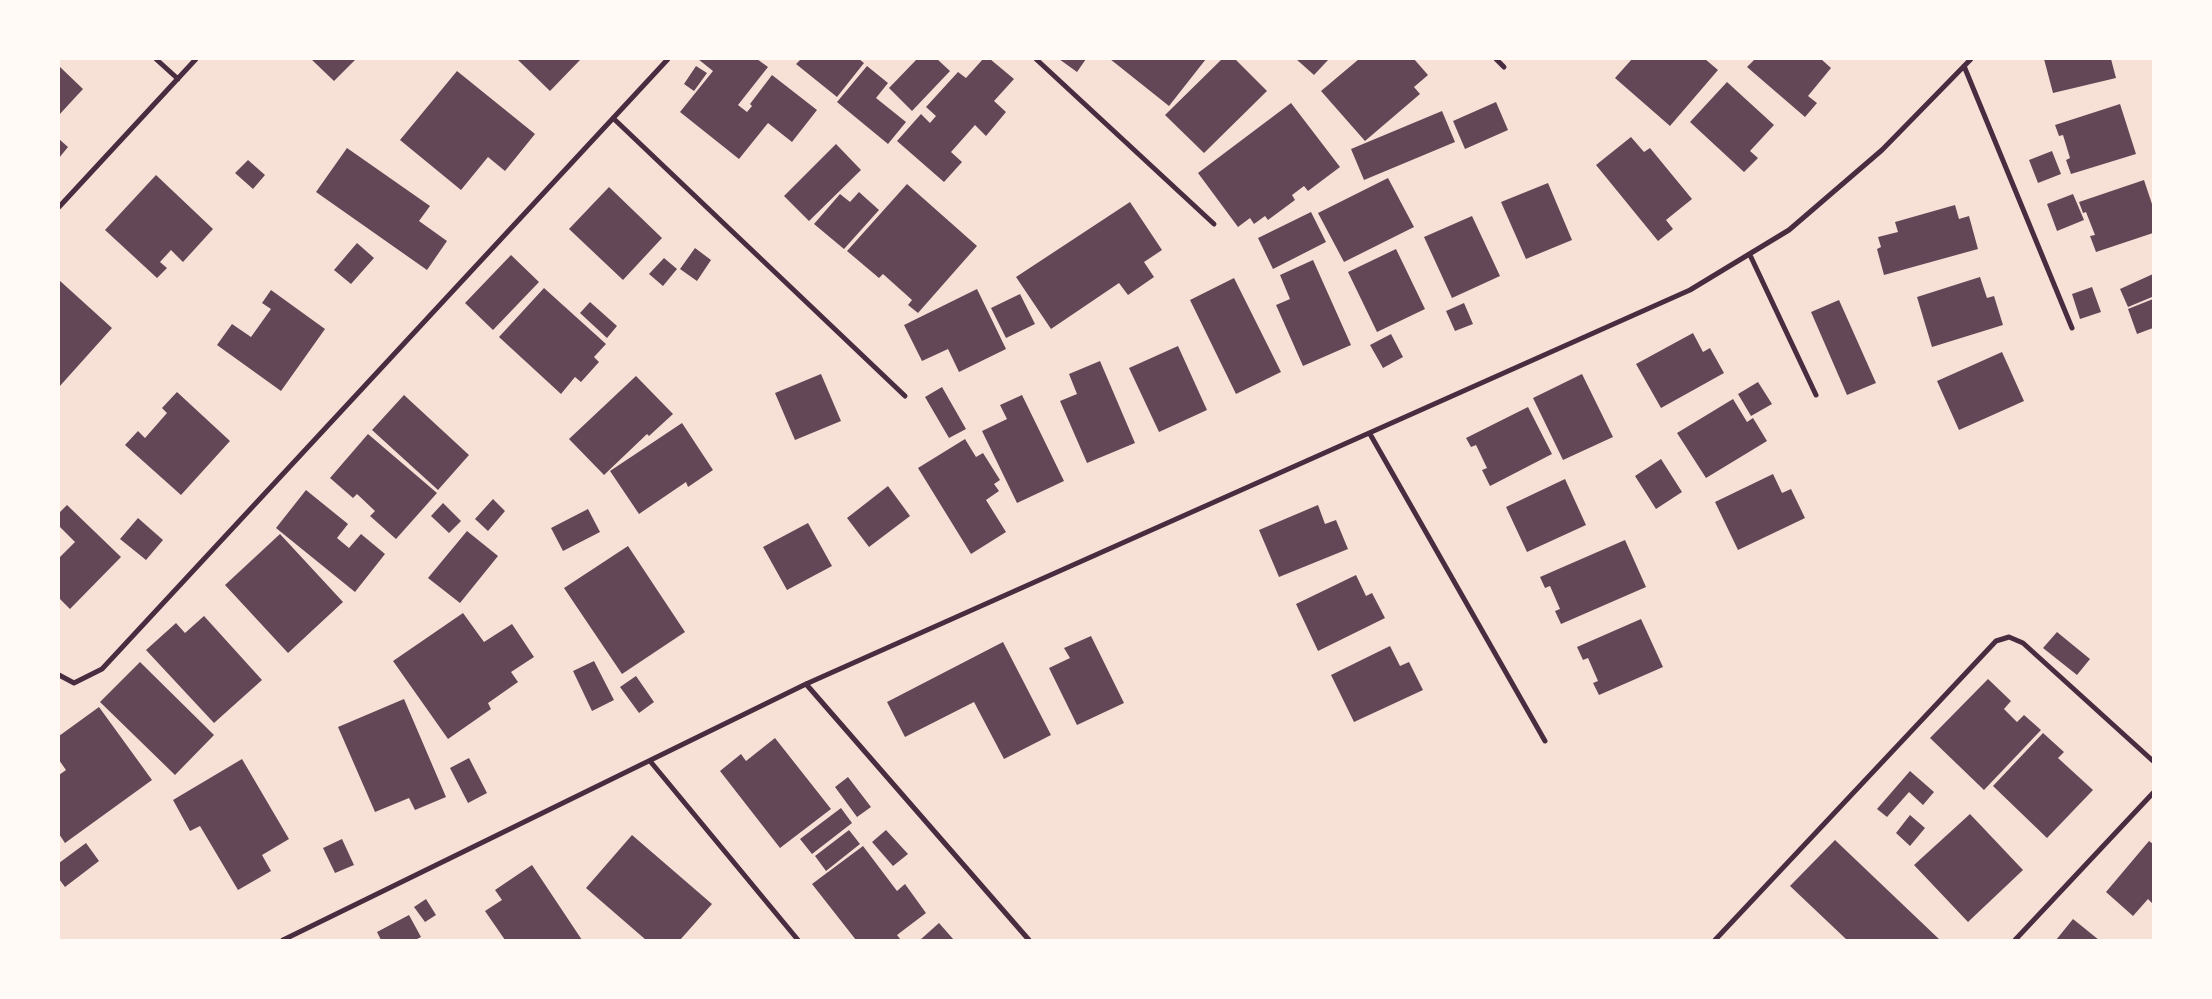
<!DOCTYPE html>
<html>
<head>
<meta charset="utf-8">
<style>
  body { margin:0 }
  #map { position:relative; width:2212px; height:999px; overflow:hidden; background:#f7e1d7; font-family:"Public Sans",sans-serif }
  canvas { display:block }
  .frame { position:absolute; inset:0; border:60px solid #fffaf5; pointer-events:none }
</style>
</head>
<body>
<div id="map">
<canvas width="2212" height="999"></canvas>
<div class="frame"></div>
</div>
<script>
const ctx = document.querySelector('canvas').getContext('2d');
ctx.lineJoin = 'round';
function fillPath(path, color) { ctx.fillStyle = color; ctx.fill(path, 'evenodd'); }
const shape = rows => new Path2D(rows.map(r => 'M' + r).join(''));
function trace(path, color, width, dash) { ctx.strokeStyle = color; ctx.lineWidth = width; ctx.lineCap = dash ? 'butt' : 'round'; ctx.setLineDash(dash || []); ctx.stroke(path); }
fillPath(shape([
  [311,59,356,59,334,81],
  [517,59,581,59,550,91],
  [698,59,757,59,768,67,738,105,747,112,752,106,750,104,772,75,817,110,792,142,768,123,739,159,680,112,713,71],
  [801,59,859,59,864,63,837,97,796,64],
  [917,59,937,59,950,71,912,111,889,88],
  [983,59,990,59,1014,79,994,101,1006,112,986,136,975,125,951,152,962,162,944,182,897,141,921,114,930,123,936,116,926,107,958,72,966,78],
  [1059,59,1086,59,1077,72],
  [1110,59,1206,59,1169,106],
  [1222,59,1235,59,1267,91,1204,153,1165,115],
  [1296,59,1329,59,1314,75],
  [1359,59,1414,59,1428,75,1414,87,1420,94,1365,141,1321,91],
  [1632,59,1705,59,1718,70,1670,126,1615,78],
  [1755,59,1821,59,1831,68,1808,96,1817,103,1805,117,1747,67],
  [2044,59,2111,59,2116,78,2053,93],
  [59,66,83,89,59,115],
  [696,66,707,73,694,91,684,84],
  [867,66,888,83,876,98,906,122,888,144,837,102],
  [457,71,535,134,505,171,488,157,461,190,400,140],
  [1727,82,1774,125,1750,151,1758,158,1744,172,1690,122],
  [1496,102,1508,130,1465,149,1453,121],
  [1291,103,1340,167,1308,191,1304,186,1292,195,1295,200,1268,220,1265,216,1254,224,1250,218,1238,227,1198,173],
  [2120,104,2136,154,2071,174,2066,160,2070,158,2063,135,2059,136,2055,125],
  [1442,111,1455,142,1364,180,1351,149],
  [1631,137,1644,152,1650,148,1692,199,1666,220,1673,229,1658,241,1596,165],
  [59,139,68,147,59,158],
  [836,144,861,170,809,221,784,196],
  [347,148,430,206,419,221,447,241,427,270,316,192],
  [2052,151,2061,174,2038,183,2029,160],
  [248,160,265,175,253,189,235,173],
  [156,175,213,229,183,262,171,250,160,262,167,268,157,278,105,230],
  [1388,178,1414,227,1344,262,1318,213],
  [2144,180,2153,207,2153,233,2096,252,2090,236,2095,235,2086,212,2083,213,2079,202],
  [1548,183,1572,240,1526,259,1501,202],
  [907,184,977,246,918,313,908,305,912,300,883,274,879,278,847,251],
  [609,187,662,238,623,280,569,229],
  [859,192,879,210,844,249,814,224,840,194,850,202],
  [2073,194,2084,220,2057,231,2047,204],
  [1130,202,1162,250,1144,262,1154,277,1128,295,1119,283,1051,329,1016,277],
  [1955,205,1959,219,1969,216,1978,249,1884,275,1877,249,1881,247,1878,237,1898,232,1895,222],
  [1311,212,1326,242,1273,269,1258,238],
  [1472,216,1500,276,1452,298,1424,237],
  [357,243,374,258,351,284,334,270],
  [695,248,711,260,697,281,680,269],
  [1396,249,1425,309,1377,332,1348,272],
  [511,255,539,282,493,330,465,303],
  [664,258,677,269,663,286,649,274],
  [1313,260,1351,345,1303,366,1276,305,1290,299,1280,275],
  [2153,274,2152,297,2128,307,2120,289],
  [1980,277,1987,298,1994,296,2003,325,1932,347,1917,297],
  [1234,278,1281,372,1236,394,1190,300],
  [59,280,112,328,59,387],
  [2092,287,2101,312,2080,319,2072,294],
  [544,288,606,344,594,357,599,362,581,382,575,377,561,394,499,337],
  [977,289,1006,349,959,372,948,349,922,361,904,325],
  [271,290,325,329,281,391,217,345,232,324,251,337,271,309,262,303],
  [1020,294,1035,324,1006,338,991,308],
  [2153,299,2153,328,2137,334,2128,309],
  [1839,300,1876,383,1847,395,1811,312],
  [590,302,617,326,607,338,580,313],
  [1464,303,1473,324,1455,331,1446,311],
  [1693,333,1703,352,1710,348,1724,373,1661,408,1636,364],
  [1391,334,1403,357,1383,368,1370,345],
  [1178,346,1207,410,1159,432,1129,368],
  [2002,352,2024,401,1959,430,1937,381],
  [1100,361,1135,443,1087,463,1060,401,1077,394,1069,374],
  [821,374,841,421,795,440,775,393],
  [1582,374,1613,437,1563,460,1533,398],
  [636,376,673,414,649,436,647,434,604,475,569,439],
  [1758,382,1772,404,1751,416,1738,394],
  [942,387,966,429,949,438,925,397],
  [177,392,230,441,181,495,125,445,138,431,145,438,167,413,162,408],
  [404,395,469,455,438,490,372,430],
  [1022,395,1064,481,1017,503,982,431,1007,419,1000,405],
  [1733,399,1747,422,1753,418,1767,441,1706,478,1677,433],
  [1528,407,1552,454,1490,486,1482,470,1487,468,1476,445,1471,447,1466,438],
  [682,423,713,470,688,487,686,482,639,514,610,471],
  [368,434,437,493,396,539,370,516,375,511,357,494,353,498,330,478],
  [965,439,976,457,983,453,1000,480,994,484,999,491,986,500,1006,532,971,554,918,468],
  [1661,459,1682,492,1656,509,1635,476],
  [1773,474,1782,493,1791,489,1805,518,1738,550,1715,502],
  [1565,479,1586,525,1527,552,1506,507],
  [888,486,910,516,869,547,847,518],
  [306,490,348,524,337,538,349,548,361,534,385,554,355,592,276,528],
  [493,499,505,511,488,531,475,519],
  [443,503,461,521,449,533,431,516],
  [67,505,121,557,70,609,59,598,59,558,75,542,59,526,59,513],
  [1318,505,1325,524,1336,520,1348,549,1279,577,1259,530],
  [588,509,600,532,563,551,551,528],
  [138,518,163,540,146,560,120,539],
  [808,523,832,566,787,590,763,547],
  [467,531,498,556,460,603,428,578],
  [280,534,343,602,288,653,225,585],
  [1625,540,1646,587,1561,624,1555,611,1560,609,1550,586,1545,588,1540,577],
  [628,546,685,632,622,674,564,588],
  [1356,575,1366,596,1372,593,1385,618,1318,651,1296,604],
  [463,613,484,642,512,624,534,657,511,672,518,682,488,703,491,709,448,739,393,661],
  [204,616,262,680,214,723,146,650,176,623,185,633],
  [1641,619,1663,667,1599,695,1593,683,1598,681,1588,658,1583,660,1577,647],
  [2057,632,2090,659,2077,675,2043,648],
  [1091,636,1124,703,1077,725,1049,668,1070,658,1064,648],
  [1003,642,1051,735,1004,759,974,702,905,737,887,702],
  [1390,646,1400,666,1409,662,1423,690,1354,722,1331,675],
  [594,661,614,700,592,711,573,671],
  [140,662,214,735,175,775,100,702],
  [636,676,654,702,639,713,620,687],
  [1988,679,2011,701,2004,709,2017,722,2024,715,2041,730,1984,790,1930,738],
  [404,699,446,797,415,810,409,798,375,812,338,727],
  [99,707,152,780,65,843,59,834,59,775,66,770,59,760,59,736],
  [2043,733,2064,752,2058,758,2093,790,2047,838,1993,786],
  [775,738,831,809,780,848,720,771,741,754,746,761],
  [469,758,487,793,468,803,450,768],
  [242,759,289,839,262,855,271,871,238,890,200,826,190,831,173,800],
  [1910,771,1934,792,1923,805,1909,792,1887,817,1877,809],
  [848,777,871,807,857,817,835,787],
  [841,808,852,823,812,854,800,839],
  [1970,814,2023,870,1968,922,1914,865],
  [1910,815,1925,828,1910,846,1896,833],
  [849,830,860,844,826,871,815,856],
  [886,830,908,854,893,866,872,842],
  [632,835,712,904,680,940,646,940,586,888],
  [342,839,354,865,335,873,323,848],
  [1835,840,1940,940,1847,940,1790,886],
  [2149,841,2153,844,2153,904,2148,899,2133,916,2106,892],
  [86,843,99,861,65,887,59,879,59,863],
  [863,846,897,891,905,884,926,913,897,935,901,940,856,940,812,884],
  [532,865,582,940,505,940,485,911,502,900,495,890],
  [426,899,436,915,425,922,414,907],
  [409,915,421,937,415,940,381,940,377,932],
  [2073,919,2099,940,2056,940],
  [939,923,954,940,920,940]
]), '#644757');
trace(shape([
  [156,59,178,79],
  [1036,59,1214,224],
  [1496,59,1504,67],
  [1964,66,2072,328],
  [613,118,905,396],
  [59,207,196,59],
  [1750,255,1816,395],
  [1370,434,1545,741],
  [59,675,74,683,102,669,668,59],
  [806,684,1029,940],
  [650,761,798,940],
  [283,940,806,684,1690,290,1789,230,1882,150,1971,59],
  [1715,940,1996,641,2009,637,2023,643,2153,761],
  [2015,940,2153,793]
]), '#4a2c40', 5);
</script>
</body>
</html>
